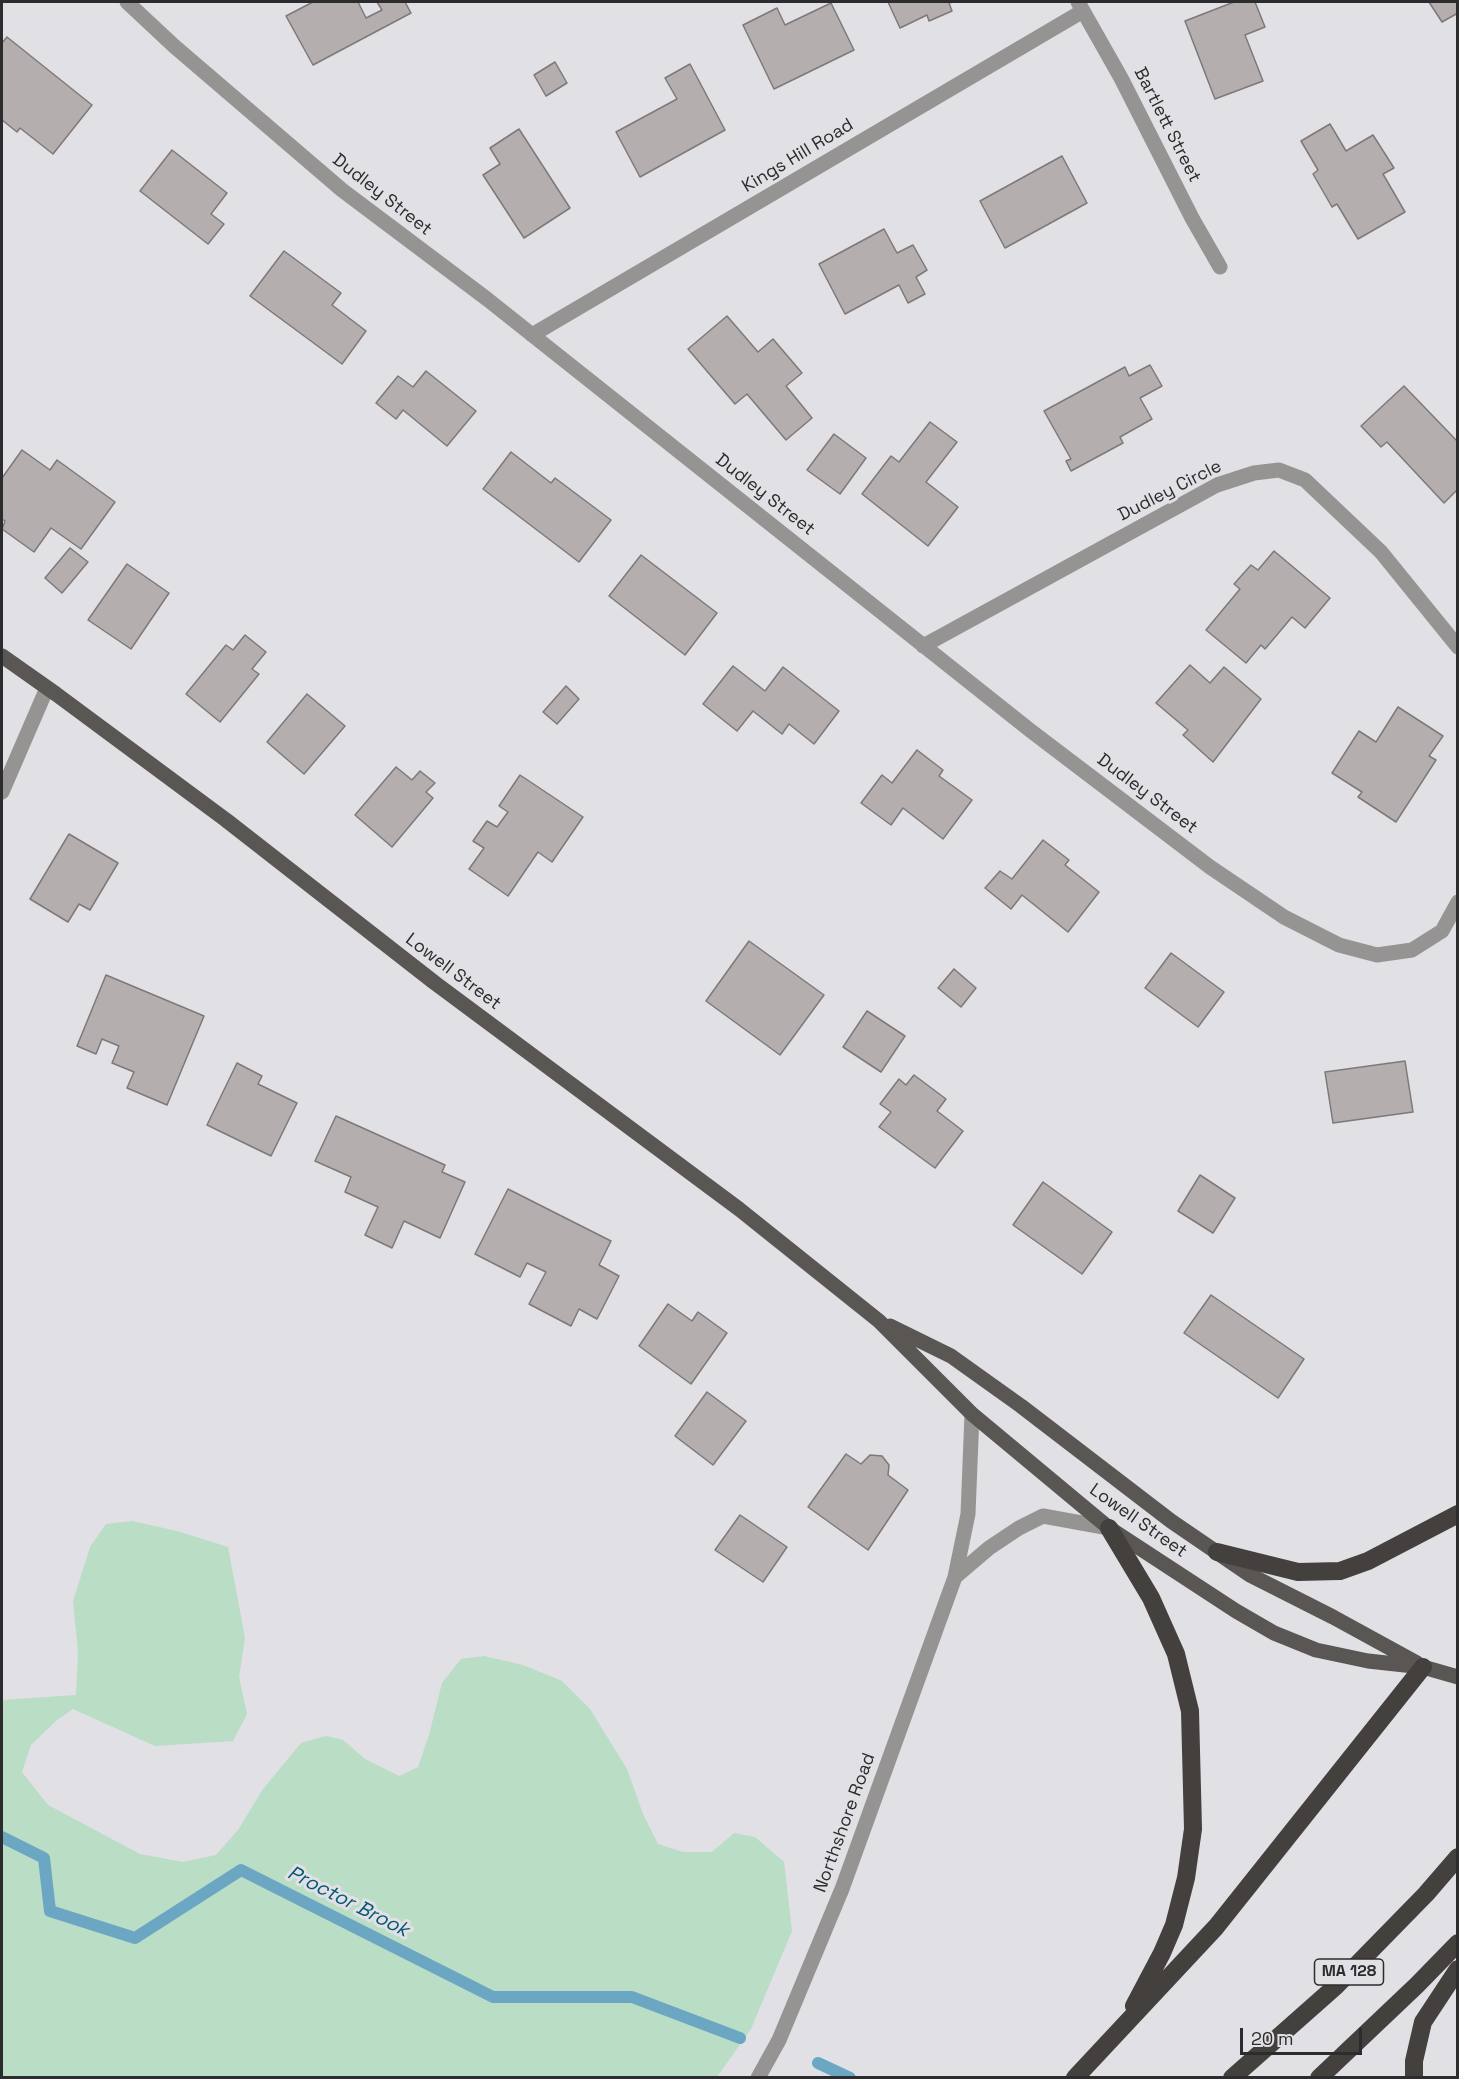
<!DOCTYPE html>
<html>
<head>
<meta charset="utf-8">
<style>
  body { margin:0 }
  #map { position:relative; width:1459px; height:2079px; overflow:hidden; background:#e0e0e5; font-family:"Space Grotesk",sans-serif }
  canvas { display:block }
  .frame { position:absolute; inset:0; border:3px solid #2c2c2e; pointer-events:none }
  .scale { position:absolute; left:1240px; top:2028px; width:122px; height:27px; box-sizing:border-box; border:3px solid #2c2c2e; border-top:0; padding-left:8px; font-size:18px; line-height:21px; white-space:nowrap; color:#2c2c2e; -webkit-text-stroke:4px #e0e0e5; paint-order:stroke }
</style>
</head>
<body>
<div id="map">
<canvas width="1459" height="2079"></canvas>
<div class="frame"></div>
<div class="scale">20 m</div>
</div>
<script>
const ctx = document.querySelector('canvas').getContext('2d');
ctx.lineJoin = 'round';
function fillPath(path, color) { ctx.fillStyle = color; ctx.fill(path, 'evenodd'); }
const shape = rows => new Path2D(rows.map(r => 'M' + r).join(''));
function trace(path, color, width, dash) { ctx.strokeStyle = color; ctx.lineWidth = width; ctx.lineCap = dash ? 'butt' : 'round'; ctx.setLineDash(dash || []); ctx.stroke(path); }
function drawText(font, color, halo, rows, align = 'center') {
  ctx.font = font + ' "Space Grotesk",sans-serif'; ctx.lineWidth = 6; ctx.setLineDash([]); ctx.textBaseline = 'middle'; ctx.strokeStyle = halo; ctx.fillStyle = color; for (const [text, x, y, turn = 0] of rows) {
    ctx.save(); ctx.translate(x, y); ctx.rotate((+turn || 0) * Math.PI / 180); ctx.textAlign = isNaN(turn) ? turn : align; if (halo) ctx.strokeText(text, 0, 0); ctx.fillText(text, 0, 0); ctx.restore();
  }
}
fillPath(shape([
  [132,1521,177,1531,228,1547,245,1638,239,1677,247,1714,233,1741,155,1746,73,1709,57,1720,31,1745,22,1772,48,1805,140,1854,183,1862,216,1855,238,1830,263,1789,301,1743,326,1736,343,1740,365,1759,399,1776,418,1767,429,1735,442,1683,461,1659,484,1656,523,1665,562,1681,590,1709,627,1769,643,1814,658,1844,683,1852,712,1852,734,1833,755,1837,784,1862,792,1931,751,2029,717,2077,2,2077,2,1700,76,1695,78,1652,73,1601,90,1547,106,1524]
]), '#b9ddc5');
trace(shape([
  [2,1837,44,1858,50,1911,135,1938,241,1870,493,1997,632,1997,740,2038],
  [818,2063,850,2078]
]), '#6ba6c3', 12);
const building = shape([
  [313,2,358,2,366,18,382,10,377,2,405,2,411,13,313,65,286,16,313,2],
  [888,2,953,2,949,3,952,11,929,21,927,15,900,28,888,2],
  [1234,2,1255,2,1265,27,1245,35,1263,81,1215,99,1185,21,1234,2],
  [1429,2,1458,2,1458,13,1442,22,1429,2],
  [831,3,854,50,774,89,743,25,777,8,785,25,831,3],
  [7,37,92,105,53,154,20,128,17,132,2,120,2,43,7,37],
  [555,62,567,83,546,96,534,75,555,62],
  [690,64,725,130,640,177,616,132,677,99,665,78,690,64],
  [1330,124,1346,151,1373,135,1394,168,1383,174,1405,212,1358,239,1337,204,1332,207,1313,174,1318,170,1301,141,1330,124],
  [519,129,570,208,524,238,483,175,500,164,490,148,519,129],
  [172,150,227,193,211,214,224,224,208,244,140,191,172,150],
  [1062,156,1087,203,1005,248,980,201,1062,156],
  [884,229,897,253,913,245,927,270,916,277,925,294,908,303,899,285,845,314,819,264,884,229],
  [284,251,341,293,332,305,366,331,342,364,250,296,284,251],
  [727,316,758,352,773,339,802,373,786,386,812,418,786,440,747,394,735,404,688,349,727,316],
  [1150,365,1162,386,1140,398,1152,419,1120,437,1123,443,1071,471,1066,461,1071,459,1044,411,1125,367,1129,376,1150,365],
  [426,371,476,411,447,446,403,410,396,419,376,403,398,376,413,387,426,371],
  [1404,386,1458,442,1458,489,1444,503,1387,442,1381,447,1361,426,1404,386],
  [930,422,957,442,926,482,958,507,928,546,862,494,891,456,899,462,930,422],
  [834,434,866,458,840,494,807,470,834,434],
  [22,450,50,470,57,460,115,502,81,549,51,528,34,552,2,529,5,521,2,519,2,478,22,450],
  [511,452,551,483,555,478,611,520,579,562,483,489,511,452],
  [70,548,88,562,62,593,45,578,70,548],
  [1274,551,1330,598,1305,628,1292,617,1265,649,1261,645,1246,663,1206,630,1240,589,1234,584,1251,565,1258,570,1274,551],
  [641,555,717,613,685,655,609,596,641,555],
  [127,564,169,593,131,649,88,620,127,564],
  [245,635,266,652,252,669,259,674,220,722,186,694,226,645,233,650,245,635],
  [1190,665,1210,683,1224,667,1261,699,1213,762,1183,735,1188,730,1156,703,1190,665],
  [733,666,765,691,783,667,839,711,814,744,789,724,782,734,753,711,737,731,703,704,733,666],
  [566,686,579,699,557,724,543,712,566,686],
  [307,694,345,726,304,774,267,742,307,694],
  [1398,707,1443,736,1429,756,1436,760,1396,822,1358,797,1362,792,1332,773,1359,731,1376,742,1398,707],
  [917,750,943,770,939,776,972,800,943,839,903,808,891,825,861,803,882,775,892,783,917,750],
  [396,767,412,780,420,771,435,783,426,792,433,798,392,847,355,815,396,767],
  [520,775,583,817,552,862,538,852,508,896,469,869,484,848,473,841,487,821,497,827,508,812,499,806,520,775],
  [69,834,118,863,90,910,79,904,68,922,30,899,69,834],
  [1043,840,1069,860,1065,865,1099,892,1068,932,1022,895,1011,909,985,888,1000,871,1012,879,1043,840],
  [749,941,824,995,780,1055,706,1001,749,941],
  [1171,953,1224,992,1198,1027,1145,988,1171,953],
  [954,969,976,988,961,1007,938,988,954,969],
  [106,975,204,1016,167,1105,127,1088,134,1072,112,1063,119,1046,102,1039,96,1054,77,1046,106,975],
  [867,1011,905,1036,881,1072,843,1047,867,1011],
  [1405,1061,1413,1112,1333,1123,1325,1072,1405,1061],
  [237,1063,262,1076,258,1084,297,1103,271,1156,207,1125,237,1063],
  [914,1075,946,1099,937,1111,963,1131,935,1168,879,1127,891,1112,880,1104,899,1079,906,1085,914,1075],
  [336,1116,445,1165,442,1172,465,1182,440,1238,404,1221,392,1248,365,1235,378,1207,345,1192,351,1177,315,1161,336,1116],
  [1200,1175,1235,1198,1213,1233,1178,1211,1200,1175],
  [1043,1182,1112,1232,1082,1274,1013,1225,1043,1182],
  [508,1189,611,1241,599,1265,619,1276,597,1319,579,1309,571,1326,529,1304,546,1272,527,1263,520,1277,475,1254,508,1189],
  [1211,1295,1304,1359,1278,1398,1184,1333,1211,1295],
  [668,1304,692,1321,698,1312,727,1333,691,1384,639,1346,668,1304],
  [707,1392,746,1421,713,1465,675,1436,707,1392],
  [846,1454,861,1464,870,1455,882,1456,889,1465,888,1475,908,1490,868,1550,808,1507,846,1454],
  [740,1515,787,1547,763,1582,715,1550,740,1515]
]);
fillPath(building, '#b4afae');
trace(building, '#7e7978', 1.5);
trace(shape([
  [127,2,174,46,342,190,487,299,1031,731,1210,867,1284,917,1339,945,1377,955,1412,950,1442,931,1458,902],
  [1078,2,1121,78,1192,218,1220,267],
  [532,335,1083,11],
  [923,646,1217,485,1254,473,1279,470,1305,480,1381,552,1458,647],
  [2,792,47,688]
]), '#969493', 15);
trace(shape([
  [955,1577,989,1548,1019,1528,1043,1516,1109,1528],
  [758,2078,779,2040,842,1889,955,1577,968,1514,972,1414]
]), '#969493', 15);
trace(shape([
  [2,656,56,694,226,820,435,983,739,1209,879,1321,972,1414,1109,1528,1236,1611,1274,1633,1316,1650,1368,1661,1423,1667,1458,1677],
  [890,1326,951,1356,1021,1406,1171,1521,1250,1575,1333,1617,1417,1663]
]), '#595654', 15);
trace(shape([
  [1109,1528,1151,1598,1176,1654,1190,1711,1193,1829,1186,1878,1174,1925,1162,1953,1134,2006],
  [1217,1552,1298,1572,1340,1571,1368,1561,1458,1514],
  [1075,2078,1216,1927,1423,1667],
  [1232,2078,1336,1986,1426,1894,1458,1857],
  [1319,2078,1417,1985,1458,1943],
  [1414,2078,1414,2061,1423,2022,1458,1969]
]), '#44403e', 18);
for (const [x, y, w] of [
  [1349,1972,69]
]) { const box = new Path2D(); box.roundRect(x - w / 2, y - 13, w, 26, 4.5); ctx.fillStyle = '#e0e0e5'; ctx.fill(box); trace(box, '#2c2c2e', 1.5); }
drawText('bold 16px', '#2c2c2e', null, [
  ["MA 128",1349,1972]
]);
drawText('18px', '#2c2c2e', '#e0e0e5', [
  ["Bartlett Street",1167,125,63],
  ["Kings Hill Road",798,156,-31],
  ["Dudley Street",382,195,38],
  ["Dudley Circle",1170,491,-27],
  ["Dudley Street",765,495,38],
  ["Dudley Street",1147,794,37],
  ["Lowell Street",453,972,37],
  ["Lowell Street",1138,1521,35],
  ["Northshore Road",845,1823,-70]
]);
drawText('italic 20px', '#055874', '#e0e0e5', [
  ["Proctor Brook",348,1902,27]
]);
</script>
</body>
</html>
